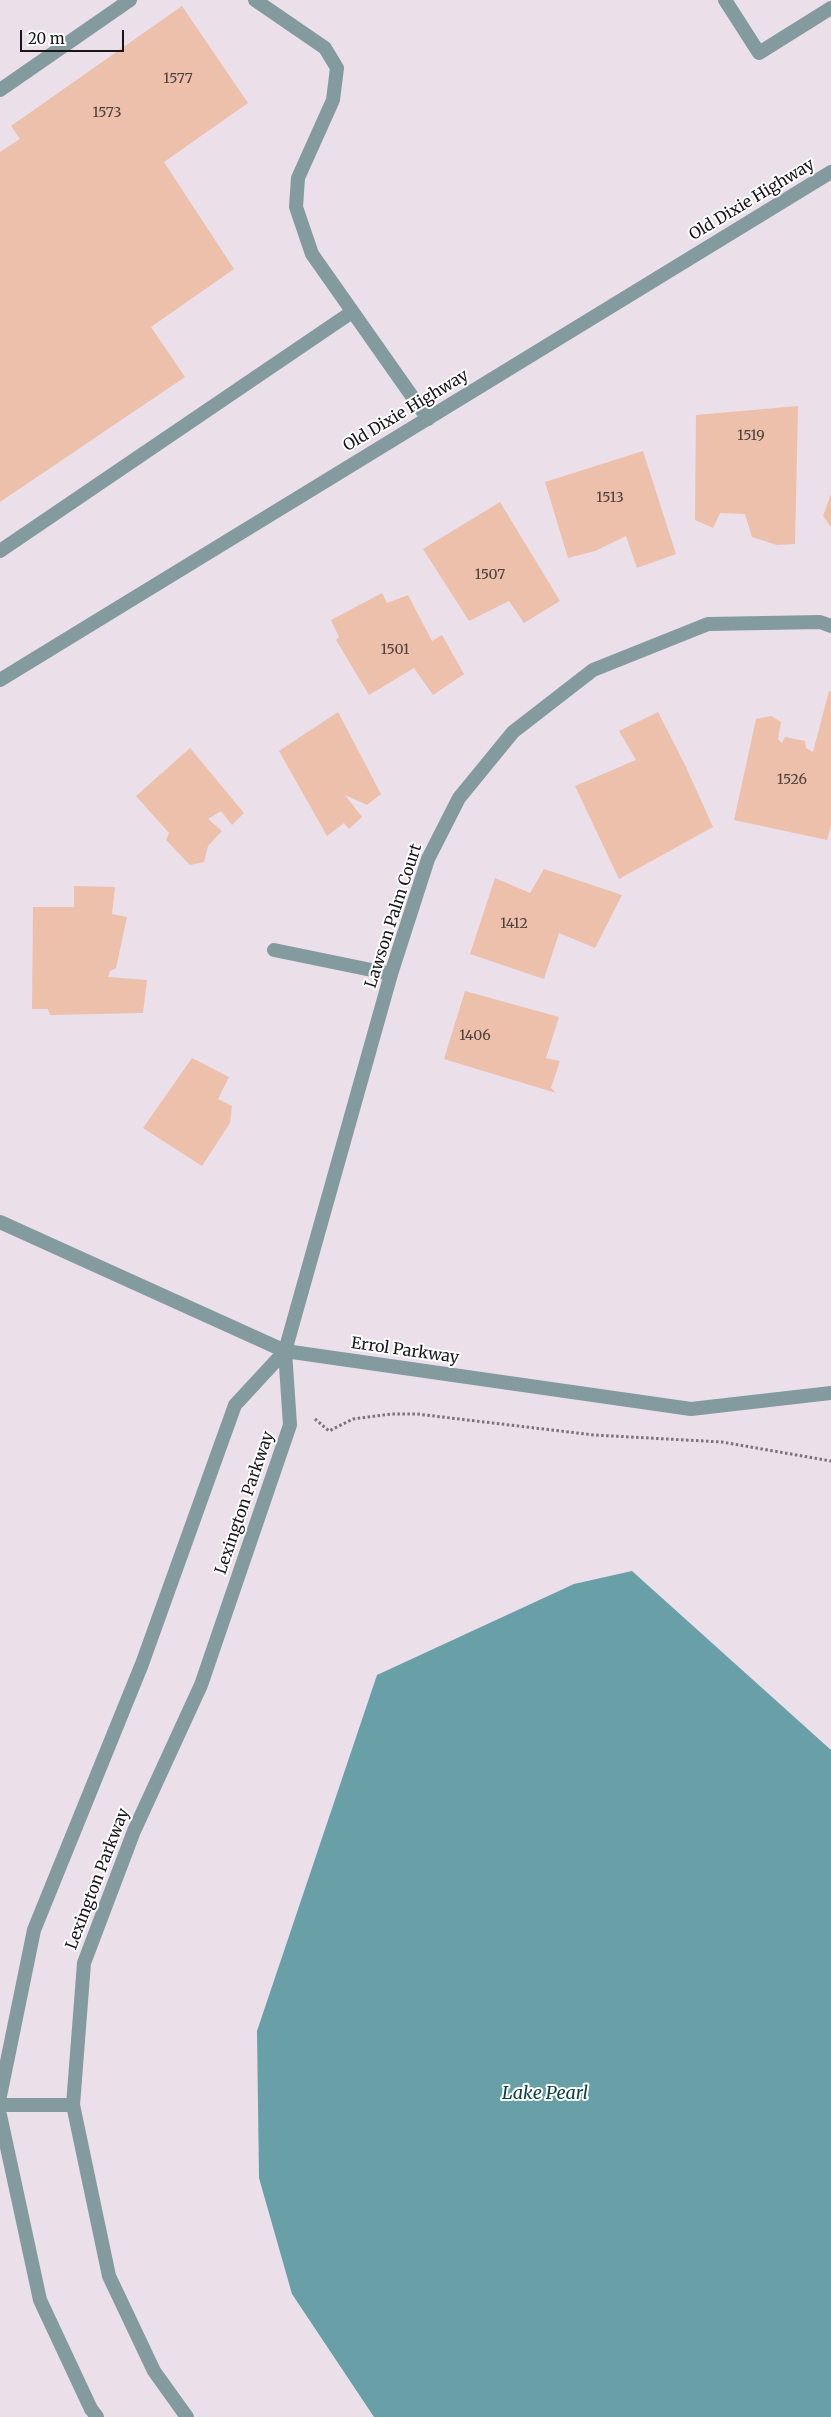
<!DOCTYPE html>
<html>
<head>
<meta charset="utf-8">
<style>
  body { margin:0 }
  #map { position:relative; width:831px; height:2417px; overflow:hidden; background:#ebdfe9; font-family:Merriweather,serif }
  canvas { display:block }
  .scale { position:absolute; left:20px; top:30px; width:104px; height:22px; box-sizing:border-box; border:2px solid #191519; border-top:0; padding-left:6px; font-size:15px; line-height:18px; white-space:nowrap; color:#191519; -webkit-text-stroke:4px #fff; paint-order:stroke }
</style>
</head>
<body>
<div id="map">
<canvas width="831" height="2417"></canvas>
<div class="scale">20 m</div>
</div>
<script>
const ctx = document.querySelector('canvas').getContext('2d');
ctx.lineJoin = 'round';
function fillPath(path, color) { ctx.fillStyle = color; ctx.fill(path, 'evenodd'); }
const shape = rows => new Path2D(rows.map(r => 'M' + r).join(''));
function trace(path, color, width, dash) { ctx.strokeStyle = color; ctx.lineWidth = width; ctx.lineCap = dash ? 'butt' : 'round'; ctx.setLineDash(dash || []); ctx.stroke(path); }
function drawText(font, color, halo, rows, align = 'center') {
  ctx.font = font + ' Merriweather,serif'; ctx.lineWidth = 4; ctx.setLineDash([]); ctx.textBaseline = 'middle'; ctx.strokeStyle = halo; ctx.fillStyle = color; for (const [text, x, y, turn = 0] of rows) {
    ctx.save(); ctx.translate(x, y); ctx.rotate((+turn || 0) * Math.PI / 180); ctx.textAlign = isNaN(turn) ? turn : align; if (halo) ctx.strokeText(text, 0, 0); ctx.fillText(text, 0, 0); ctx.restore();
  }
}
fillPath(shape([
  [632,1571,831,1750,831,2417,374,2417,292,2294,259,2178,257,2031,377,1675,574,1584]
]), '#69a0a8');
fillPath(shape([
  [182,6,248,103,164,162,234,269,151,327,185,377,0,502,0,152,20,139,11,126],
  [798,406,795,544,777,545,752,537,745,514,720,513,713,528,695,520,696,415],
  [643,451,676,554,637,568,626,536,595,551,568,558,545,482],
  [831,494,831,527,823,516],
  [500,502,560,601,524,623,509,601,469,621,423,549],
  [382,593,387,603,408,595,432,641,442,635,464,674,433,695,414,668,369,695,336,640,339,637,331,620],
  [829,691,831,692,831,826,827,840,734,820,756,719,771,716,781,722,778,739,782,743,785,737,805,741,806,748,813,752],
  [338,712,381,794,367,805,345,795,362,817,349,829,344,823,327,836,279,751],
  [658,712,685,765,713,827,619,879,575,786,636,760,619,731],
  [190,748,244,813,232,825,221,811,208,819,222,831,208,846,204,862,190,865,166,840,169,833,136,796],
  [544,869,622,895,595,948,559,933,544,979,470,954,495,878,530,893],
  [74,886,115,887,112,914,127,917,116,968,110,971,108,977,147,980,143,1013,50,1015,48,1009,32,1009,33,907,74,907],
  [465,991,559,1017,546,1058,560,1061,551,1088,556,1093,444,1059],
  [192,1058,229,1077,218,1099,232,1106,230,1123,202,1166,143,1128]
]), '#ecc0ab');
trace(shape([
  [315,1419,329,1431,353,1419,391,1414,417,1414,594,1435,722,1442,831,1461]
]), '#7b737a', 3, [2.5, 2.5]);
trace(shape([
  [255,0,325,48,337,68,333,100,298,178,296,207,312,254,428,419],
  [725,0,759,53,831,8],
  [0,90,130,0],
  [0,551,352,312],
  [274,950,391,974]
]), '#839a9e', 14);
trace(shape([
  [0,2096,34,1930,142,1664,235,1405,285,1351],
  [0,2105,73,2105],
  [0,2115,40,2300,91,2409,97,2417],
  [187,2417,154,2371,109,2276,73,2105,84,1963,134,1831,201,1685,290,1425,285,1351,391,974,428,859,459,798,513,732,593,670,708,624,820,622,831,626]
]), '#839a9e', 14);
trace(shape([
  [0,680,831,172],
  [0,1222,285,1351,691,1409,831,1393]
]), '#839a9e', 14);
drawText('14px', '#4e403e', null, [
  ["1577",178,79],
  ["1573",107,113],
  ["1519",751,436],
  ["1513",610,498],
  ["1507",490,575],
  ["1501",395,650],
  ["1526",792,780],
  ["1412",514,924],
  ["1406",475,1036]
]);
drawText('16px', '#191519', '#fff', [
  ["Old Dixie Highway",752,200,-31],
  ["Old Dixie Highway",406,411,-31],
  ["Lawson Palm Court",394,916,-72],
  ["Errol Parkway",405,1351,8],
  ["Lexington Parkway",245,1503,-71],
  ["Lexington Parkway",98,1879,-69]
]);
drawText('italic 18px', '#0c4147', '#fff', [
  ["Lake Pearl",545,2094]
]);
</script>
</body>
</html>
